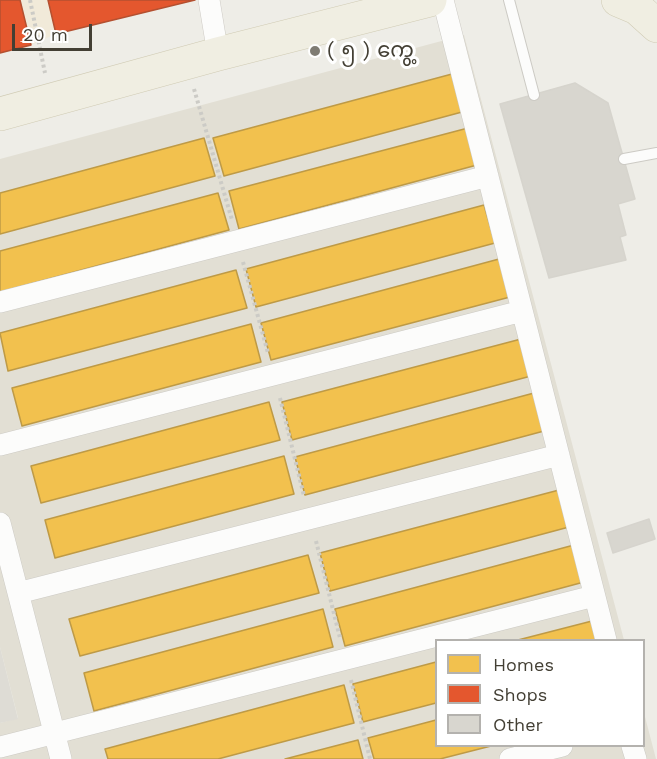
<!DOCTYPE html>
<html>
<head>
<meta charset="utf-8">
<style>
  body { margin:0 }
  #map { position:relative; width:657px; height:759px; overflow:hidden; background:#eeede7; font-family:"Work Sans",sans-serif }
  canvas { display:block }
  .legend { position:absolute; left:435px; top:639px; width:210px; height:108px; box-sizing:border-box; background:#fff; border:2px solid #b4b2ae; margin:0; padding:8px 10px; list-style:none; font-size:18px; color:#433f34 }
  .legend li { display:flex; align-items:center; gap:12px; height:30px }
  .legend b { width:30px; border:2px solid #b4b2ae }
  .scale { position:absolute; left:12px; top:24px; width:80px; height:27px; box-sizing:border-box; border:3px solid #433f34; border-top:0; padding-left:8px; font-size:18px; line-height:21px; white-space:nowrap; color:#433f34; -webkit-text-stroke:4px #fff; paint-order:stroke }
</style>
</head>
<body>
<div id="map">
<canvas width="657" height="759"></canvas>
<ul class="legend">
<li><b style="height:16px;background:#f2c14e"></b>Homes</li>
<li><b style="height:16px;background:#e4572e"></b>Shops</li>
<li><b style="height:16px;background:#d8d6cf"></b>Other</li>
</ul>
<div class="scale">20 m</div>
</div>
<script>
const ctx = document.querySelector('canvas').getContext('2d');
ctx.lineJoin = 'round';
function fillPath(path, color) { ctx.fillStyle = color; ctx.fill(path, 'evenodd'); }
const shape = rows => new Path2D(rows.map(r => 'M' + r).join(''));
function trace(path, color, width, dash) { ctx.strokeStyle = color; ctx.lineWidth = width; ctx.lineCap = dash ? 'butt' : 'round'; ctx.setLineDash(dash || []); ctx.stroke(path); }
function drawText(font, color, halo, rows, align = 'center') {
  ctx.font = font + ' "Work Sans","Noto Sans Myanmar",sans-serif'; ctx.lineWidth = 6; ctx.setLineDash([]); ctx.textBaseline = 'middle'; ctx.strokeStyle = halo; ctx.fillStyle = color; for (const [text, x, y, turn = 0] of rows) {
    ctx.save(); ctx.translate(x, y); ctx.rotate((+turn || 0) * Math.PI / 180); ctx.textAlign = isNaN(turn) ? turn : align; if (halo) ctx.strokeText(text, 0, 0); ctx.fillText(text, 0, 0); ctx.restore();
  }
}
fillPath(shape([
  [464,35,624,640,436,640,436,746,644,746,644,713,656,759,0,759,0,723,18,718,0,647,0,159]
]), '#e2dfd4');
fillPath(shape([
  [0,0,195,0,56,34,31,45,0,53]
]), '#f1ead9');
fillPath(shape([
  [0,647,18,719,0,723]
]), '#dedcd5');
const homes = shape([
  [452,74,462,112,224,176,213,138,452,74],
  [468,128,477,165,239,229,229,191,468,128],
  [204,138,215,176,0,234,0,193,204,138],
  [218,193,229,230,0,292,0,251,218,193],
  [484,205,495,243,256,307,246,269,484,205],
  [499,259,510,297,271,360,261,323,499,259],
  [236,270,247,308,8,371,0,333,236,270],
  [251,324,261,362,22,426,12,388,251,324],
  [521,339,531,376,292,440,282,402,521,339],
  [534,393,544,431,305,495,295,457,534,393],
  [269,402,280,440,41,503,31,466,269,402],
  [284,456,294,494,55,558,45,520,284,456],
  [559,490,569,527,330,591,320,553,559,490],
  [574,545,584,582,345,646,335,609,574,545],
  [308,555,319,593,80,656,69,619,308,555],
  [323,609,333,647,94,711,84,673,323,609],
  [592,621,597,640,518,640,592,621],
  [436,662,436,703,363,722,353,684,436,662],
  [344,685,354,723,218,759,108,759,105,749,344,685],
  [436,720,436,746,491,746,440,759,374,759,368,738,436,720],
  [358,740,363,759,285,759,358,740]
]);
fillPath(homes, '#f2c14e');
trace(homes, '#be9a46', 1.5);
const shops = shape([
  [0,0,20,0,31,45,0,53,0,0],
  [48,0,195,0,56,34,48,0]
]);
fillPath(shops, '#e4572e');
trace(shops, '#b45030', 1.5);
const building = shape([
  [575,83,608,103,635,199,618,204,626,235,620,237,626,260,549,278,500,104,575,83],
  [649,519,655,539,613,553,607,533,649,519]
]);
fillPath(building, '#d8d6cf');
trace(building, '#d6d4cd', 1.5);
const lane = shape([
  [509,0,534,95],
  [624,159,657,153]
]);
const street = shape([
  [209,0,218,54],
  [443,0,606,640],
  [0,302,488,176],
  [0,445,522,311],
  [0,523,61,759],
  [18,593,559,455],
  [632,746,636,759],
  [0,747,594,596],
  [510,759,562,746]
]);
const primary = shape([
  [618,0,637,8,657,26],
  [0,114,218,54,430,0]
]);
trace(lane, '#cccac4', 12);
trace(street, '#cccac4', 22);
trace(primary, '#d0cbb4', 34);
trace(shape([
  [30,0,45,73],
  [194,89,232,220],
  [243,262,268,353],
  [280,398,304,496],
  [316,541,340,638],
  [351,680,370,759]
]), '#cccbc6', 4, [3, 3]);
trace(lane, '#fcfcfb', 10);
trace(street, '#fcfcfb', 21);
trace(primary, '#f0eee2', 33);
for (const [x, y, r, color] of [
  [315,51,6,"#7f7c73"]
]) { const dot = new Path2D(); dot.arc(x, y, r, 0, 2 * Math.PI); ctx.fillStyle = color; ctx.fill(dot); trace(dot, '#fff', 2); }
drawText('21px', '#433f34', '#fff', [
  ["( ၅ ) ကွေ့",327,51]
], 'left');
</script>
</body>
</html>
